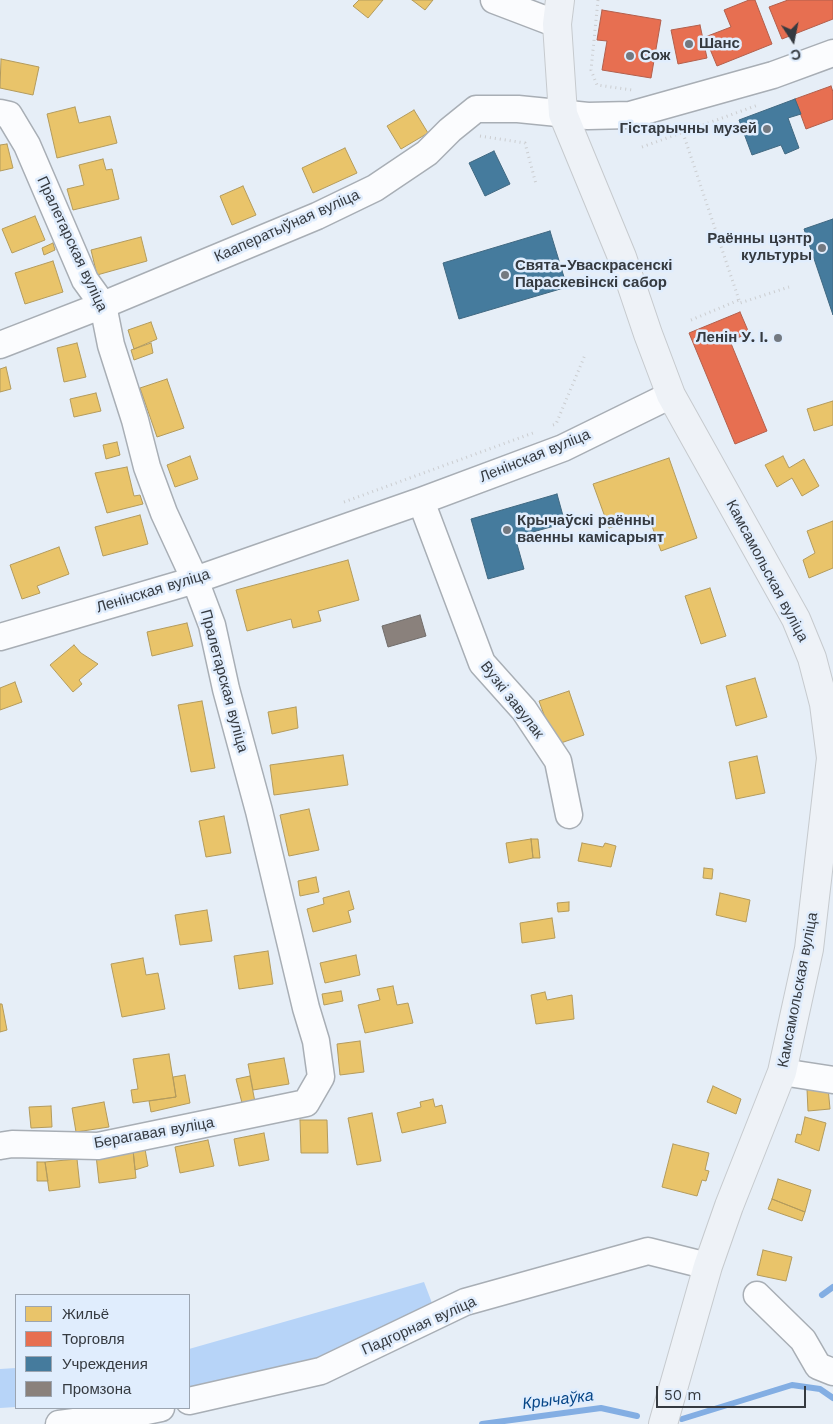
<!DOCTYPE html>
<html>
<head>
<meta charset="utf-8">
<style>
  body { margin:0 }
  #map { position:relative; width:833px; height:1424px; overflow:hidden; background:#e6eef7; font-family:"Work Sans",sans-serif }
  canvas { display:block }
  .legend { position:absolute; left:15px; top:1294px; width:175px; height:115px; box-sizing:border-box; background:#e0edfd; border:1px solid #9ca5b1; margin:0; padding:6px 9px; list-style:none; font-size:15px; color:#353a40 }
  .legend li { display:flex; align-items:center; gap:10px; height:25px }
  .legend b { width:25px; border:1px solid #9ca5b1 }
  .north { position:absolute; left:768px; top:15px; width:50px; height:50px; -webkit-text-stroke:4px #e0edfd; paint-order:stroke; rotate:169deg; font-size:14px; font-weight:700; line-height:20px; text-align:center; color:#353a40 }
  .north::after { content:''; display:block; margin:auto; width:18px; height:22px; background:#353a40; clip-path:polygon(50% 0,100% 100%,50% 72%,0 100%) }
  .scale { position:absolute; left:656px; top:1386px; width:150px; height:22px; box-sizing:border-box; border:2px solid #353a40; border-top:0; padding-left:6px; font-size:15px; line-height:18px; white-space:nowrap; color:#353a40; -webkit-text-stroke:4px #e0edfd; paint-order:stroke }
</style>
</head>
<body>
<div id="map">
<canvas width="833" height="1424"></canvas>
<ul class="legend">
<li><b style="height:14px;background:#e9c46a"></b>Жильё</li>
<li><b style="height:14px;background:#e76f51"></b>Торговля</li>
<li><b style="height:14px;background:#457b9d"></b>Учреждения</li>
<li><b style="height:14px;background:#8a817c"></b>Промзона</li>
</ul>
<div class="north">С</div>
<div class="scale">50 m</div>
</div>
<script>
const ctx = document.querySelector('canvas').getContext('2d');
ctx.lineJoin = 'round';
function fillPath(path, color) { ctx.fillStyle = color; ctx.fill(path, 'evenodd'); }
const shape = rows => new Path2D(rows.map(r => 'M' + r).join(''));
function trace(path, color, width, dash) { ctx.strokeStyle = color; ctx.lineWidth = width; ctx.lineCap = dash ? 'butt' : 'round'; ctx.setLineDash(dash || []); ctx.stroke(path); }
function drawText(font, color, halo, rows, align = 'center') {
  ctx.font = font + ' "Work Sans",sans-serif'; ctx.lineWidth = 5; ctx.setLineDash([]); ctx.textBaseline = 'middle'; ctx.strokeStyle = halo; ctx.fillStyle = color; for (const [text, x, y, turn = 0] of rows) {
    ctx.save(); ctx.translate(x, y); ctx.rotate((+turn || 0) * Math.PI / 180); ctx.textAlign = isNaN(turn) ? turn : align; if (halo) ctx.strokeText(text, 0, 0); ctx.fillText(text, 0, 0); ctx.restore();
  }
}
fillPath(shape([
  [424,1282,432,1303,326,1358,189,1387,189,1349],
  [16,1368,16,1407,0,1408,0,1369]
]), '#b7d4f8');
const homes = shape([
  [359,0,383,0,368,18,353,6,359,0],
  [412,0,433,0,425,10,412,0],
  [1,59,39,67,33,95,0,88,1,59],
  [75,107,79,123,110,116,117,143,57,158,47,114,75,107],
  [414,110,428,133,401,149,387,126,414,110],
  [7,144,13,168,0,171,0,145,7,144],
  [345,148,357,173,313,193,302,168,345,148],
  [103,159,106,170,112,169,119,199,73,210,67,189,84,185,79,165,103,159],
  [243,186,256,215,232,225,220,196,243,186],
  [35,216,45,240,12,253,2,229,35,216],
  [141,237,147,261,97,275,91,250,141,237],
  [53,243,55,250,44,255,42,248,53,243],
  [53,261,63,292,25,304,15,273,53,261],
  [151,322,157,339,134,349,128,330,151,322],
  [77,343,86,377,64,382,57,348,77,343],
  [151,343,153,353,134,360,131,350,151,343],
  [6,367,11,389,0,392,0,369,6,367],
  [167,379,184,428,157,437,140,388,167,379],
  [96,393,101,411,74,417,70,399,96,393],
  [833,401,833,425,814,431,807,409,833,401],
  [117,442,120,455,106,459,103,445,117,442],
  [190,456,198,479,175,487,167,465,190,456],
  [783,456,789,468,804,459,819,486,802,496,792,478,777,487,765,465,783,456],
  [669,458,697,538,661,551,648,515,609,528,593,484,669,458],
  [127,467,134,496,140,495,143,504,107,513,95,473,127,467],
  [140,515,148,544,103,556,95,527,140,515],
  [833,521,833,568,809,578,803,560,815,553,807,531,833,521],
  [59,547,69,574,37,586,40,593,22,599,10,565,59,547],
  [348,560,359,600,318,611,321,621,293,628,291,619,247,631,236,590,348,560],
  [710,588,726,636,701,644,685,596,710,588],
  [187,623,193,646,152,656,147,632,187,623],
  [74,645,81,653,98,664,79,680,82,684,73,692,50,665,74,645],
  [755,678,767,717,736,726,726,686,755,678],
  [15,682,22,702,0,710,0,688,15,682],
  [569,691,584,735,555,745,539,701,569,691],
  [202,701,215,768,191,772,178,705,202,701],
  [296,707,298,728,272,734,268,712,296,707],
  [343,755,348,785,274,795,270,765,343,755],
  [757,756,765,793,736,799,729,762,757,756],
  [309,809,319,850,289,856,280,815,309,809],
  [224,816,231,853,206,857,199,821,224,816],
  [531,839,533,858,509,863,506,843,531,839],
  [531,839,538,839,540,858,533,858,531,839],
  [582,843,603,847,605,843,616,846,611,867,578,861,582,843],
  [704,868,713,869,712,879,703,878,704,868],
  [316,877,319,892,300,896,298,881,316,877],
  [349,891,354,909,348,911,351,922,313,932,307,909,324,904,323,898,349,891],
  [720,893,750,900,746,922,716,915,720,893],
  [569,902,569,911,558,912,557,903,569,902],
  [207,910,212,941,180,945,175,915,207,910],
  [552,918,555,938,522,943,520,923,552,918],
  [268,951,273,984,239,989,234,956,268,951],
  [356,955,360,975,325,983,320,963,356,955],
  [143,958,146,975,158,973,165,1009,122,1017,111,964,143,958],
  [393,986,397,1005,408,1003,413,1023,365,1033,358,1005,380,1000,377,989,393,986],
  [341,991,343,1001,324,1005,322,994,341,991],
  [545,992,547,1000,572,995,574,1019,536,1024,531,995,545,992],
  [0,1004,2,1004,7,1030,0,1032,0,1004],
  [360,1041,364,1072,340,1075,337,1044,360,1041],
  [169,1054,176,1097,133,1103,131,1090,138,1089,133,1059,169,1054],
  [284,1058,289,1084,253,1090,248,1064,284,1058],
  [185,1075,190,1103,151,1112,149,1101,176,1097,173,1077,185,1075],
  [250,1076,255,1102,242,1103,236,1079,250,1076],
  [713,1086,741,1099,736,1114,707,1102,713,1086],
  [828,1087,830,1109,808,1111,807,1089,828,1087],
  [433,1099,435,1107,442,1105,446,1123,402,1133,397,1113,421,1107,420,1102,433,1099],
  [104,1102,109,1127,76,1132,72,1108,104,1102],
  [51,1106,52,1127,31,1128,29,1107,51,1106],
  [372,1113,381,1161,357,1165,348,1118,372,1113],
  [805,1117,826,1123,819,1151,795,1142,797,1134,801,1135,805,1117],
  [300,1120,327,1120,328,1153,301,1153,300,1120],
  [264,1133,269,1160,239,1166,234,1139,264,1133],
  [208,1140,214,1166,180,1173,175,1147,208,1140],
  [673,1144,709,1153,705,1170,709,1171,706,1181,702,1180,697,1196,662,1187,673,1144],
  [145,1149,148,1166,135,1170,133,1150,145,1149],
  [133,1150,136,1178,99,1183,96,1155,133,1150],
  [77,1159,80,1187,49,1191,45,1162,77,1159],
  [37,1162,45,1162,48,1181,37,1181,37,1162],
  [778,1179,811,1190,805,1212,772,1199,778,1179],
  [772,1199,805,1212,802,1221,768,1209,772,1199],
  [763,1250,792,1257,786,1281,757,1275,763,1250]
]);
fillPath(homes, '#e9c46a');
trace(homes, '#b39b5d', 1);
const shops = shape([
  [749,0,755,0,772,44,717,66,705,37,731,27,724,10,749,0],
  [788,0,833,0,833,19,782,39,769,7,788,0],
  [602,10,661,20,651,78,602,70,607,41,597,40,602,10],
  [700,25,707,58,678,64,671,30,700,25],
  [831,86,833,92,833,119,806,129,795,99,831,86],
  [740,312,749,333,730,341,767,431,735,444,689,333,740,312]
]);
fillPath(shops, '#e76f51');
trace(shops, '#b25f4c', 1);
const public = shape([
  [795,99,801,114,788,118,799,148,785,154,781,145,752,155,739,120,795,99],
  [494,151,510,184,485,196,469,163,494,151],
  [833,219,833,315,804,229,833,219],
  [550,231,567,287,459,319,443,263,550,231],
  [557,494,565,523,515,537,524,569,488,579,471,519,557,494]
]);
fillPath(public, '#457b9d');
trace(public, '#406881', 1);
const industry = shape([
  [420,615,426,636,388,647,382,626,420,615]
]);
fillPath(industry, '#8a817c');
trace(industry, '#706c6a', 1);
trace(shape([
  [822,1295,833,1287],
  [682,1419,792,1385,820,1389,833,1398],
  [482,1424,601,1408,637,1416]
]), '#83aee3', 6);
const minor = shape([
  [494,0,557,24],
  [0,113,9,115,27,145,85,280,103,305,111,345,135,420,147,467,164,513,195,580,212,625,226,689,259,811,306,1008,316,1041,321,1077,306,1103,98,1146,12,1144,0,1146],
  [0,345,103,305,317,216,375,188,427,153,450,130,476,109,518,109,588,116,630,115,773,75,833,53],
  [421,501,482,663,524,710,558,761,569,815],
  [0,637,195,580,421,501,563,448,671,395],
  [782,1072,833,1080],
  [757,1295,803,1340,818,1366,833,1372],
  [189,1401,321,1371,465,1302,648,1251,708,1266],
  [59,1424,128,1415,161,1408]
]);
const major = shape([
  [560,0,557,24,563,114,622,257,648,334,671,395,796,619,812,658,824,704,831,758,809,949,782,1072,729,1206,708,1266,663,1424]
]);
trace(minor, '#a8aeb5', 29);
trace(major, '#c6cace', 30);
trace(shape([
  [598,0,591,70,597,85,632,90],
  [683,133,740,303,789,287],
  [480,136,525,143,536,184],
  [642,147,758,105],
  [691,320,739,300],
  [553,425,556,424,585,355],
  [344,502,533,433]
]), '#cbcdd0', 3, [1, 4]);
trace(minor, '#fbfcfe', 26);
trace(major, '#eef2f7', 28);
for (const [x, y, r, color] of [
  [689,44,5,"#737980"],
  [630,56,5,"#737980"],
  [767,129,5,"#737980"],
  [822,248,5,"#737980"],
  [505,275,5,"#737980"],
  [778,338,5,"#737980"],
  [507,530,5,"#737980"]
]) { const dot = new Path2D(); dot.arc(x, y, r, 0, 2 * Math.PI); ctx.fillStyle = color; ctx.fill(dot); trace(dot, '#e0edfd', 2); }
drawText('bold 15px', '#353a40', '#e0edfd', [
  ["Шанс",699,44],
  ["Сож",640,56],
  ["Гістарычны музей",757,129,"right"],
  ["Раённы цэнтр",812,239,"right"],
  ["культуры",812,256,"right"],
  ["Свята-Уваскрасенскі",515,266],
  ["Параскевінскі сабор",515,283],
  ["Ленін У. І.",768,338,"right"],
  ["Крычаўскі раённы",517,521],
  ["ваенны камісарыят",517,538]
], 'left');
drawText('15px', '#353a40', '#e0edfd', [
  ["Кааператыўная вуліца",287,226,-24],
  ["Пралетарская вуліца",72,244,65],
  ["Ленінская вуліца",535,456,-22],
  ["Камсамольская вуліца",767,571,62],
  ["Ленінская вуліца",153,591,-17],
  ["Пралетарская вуліца",224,681,75],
  ["Вузкі завулак",512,700,52],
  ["Камсамольская вуліца",798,990,-79],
  ["Берагавая вуліца",154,1133,-10],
  ["Падгорная вуліца",419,1326,-24]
]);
drawText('italic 16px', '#064687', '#e0edfd', [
  ["Крычаўка",558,1400,-7]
]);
</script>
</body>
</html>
